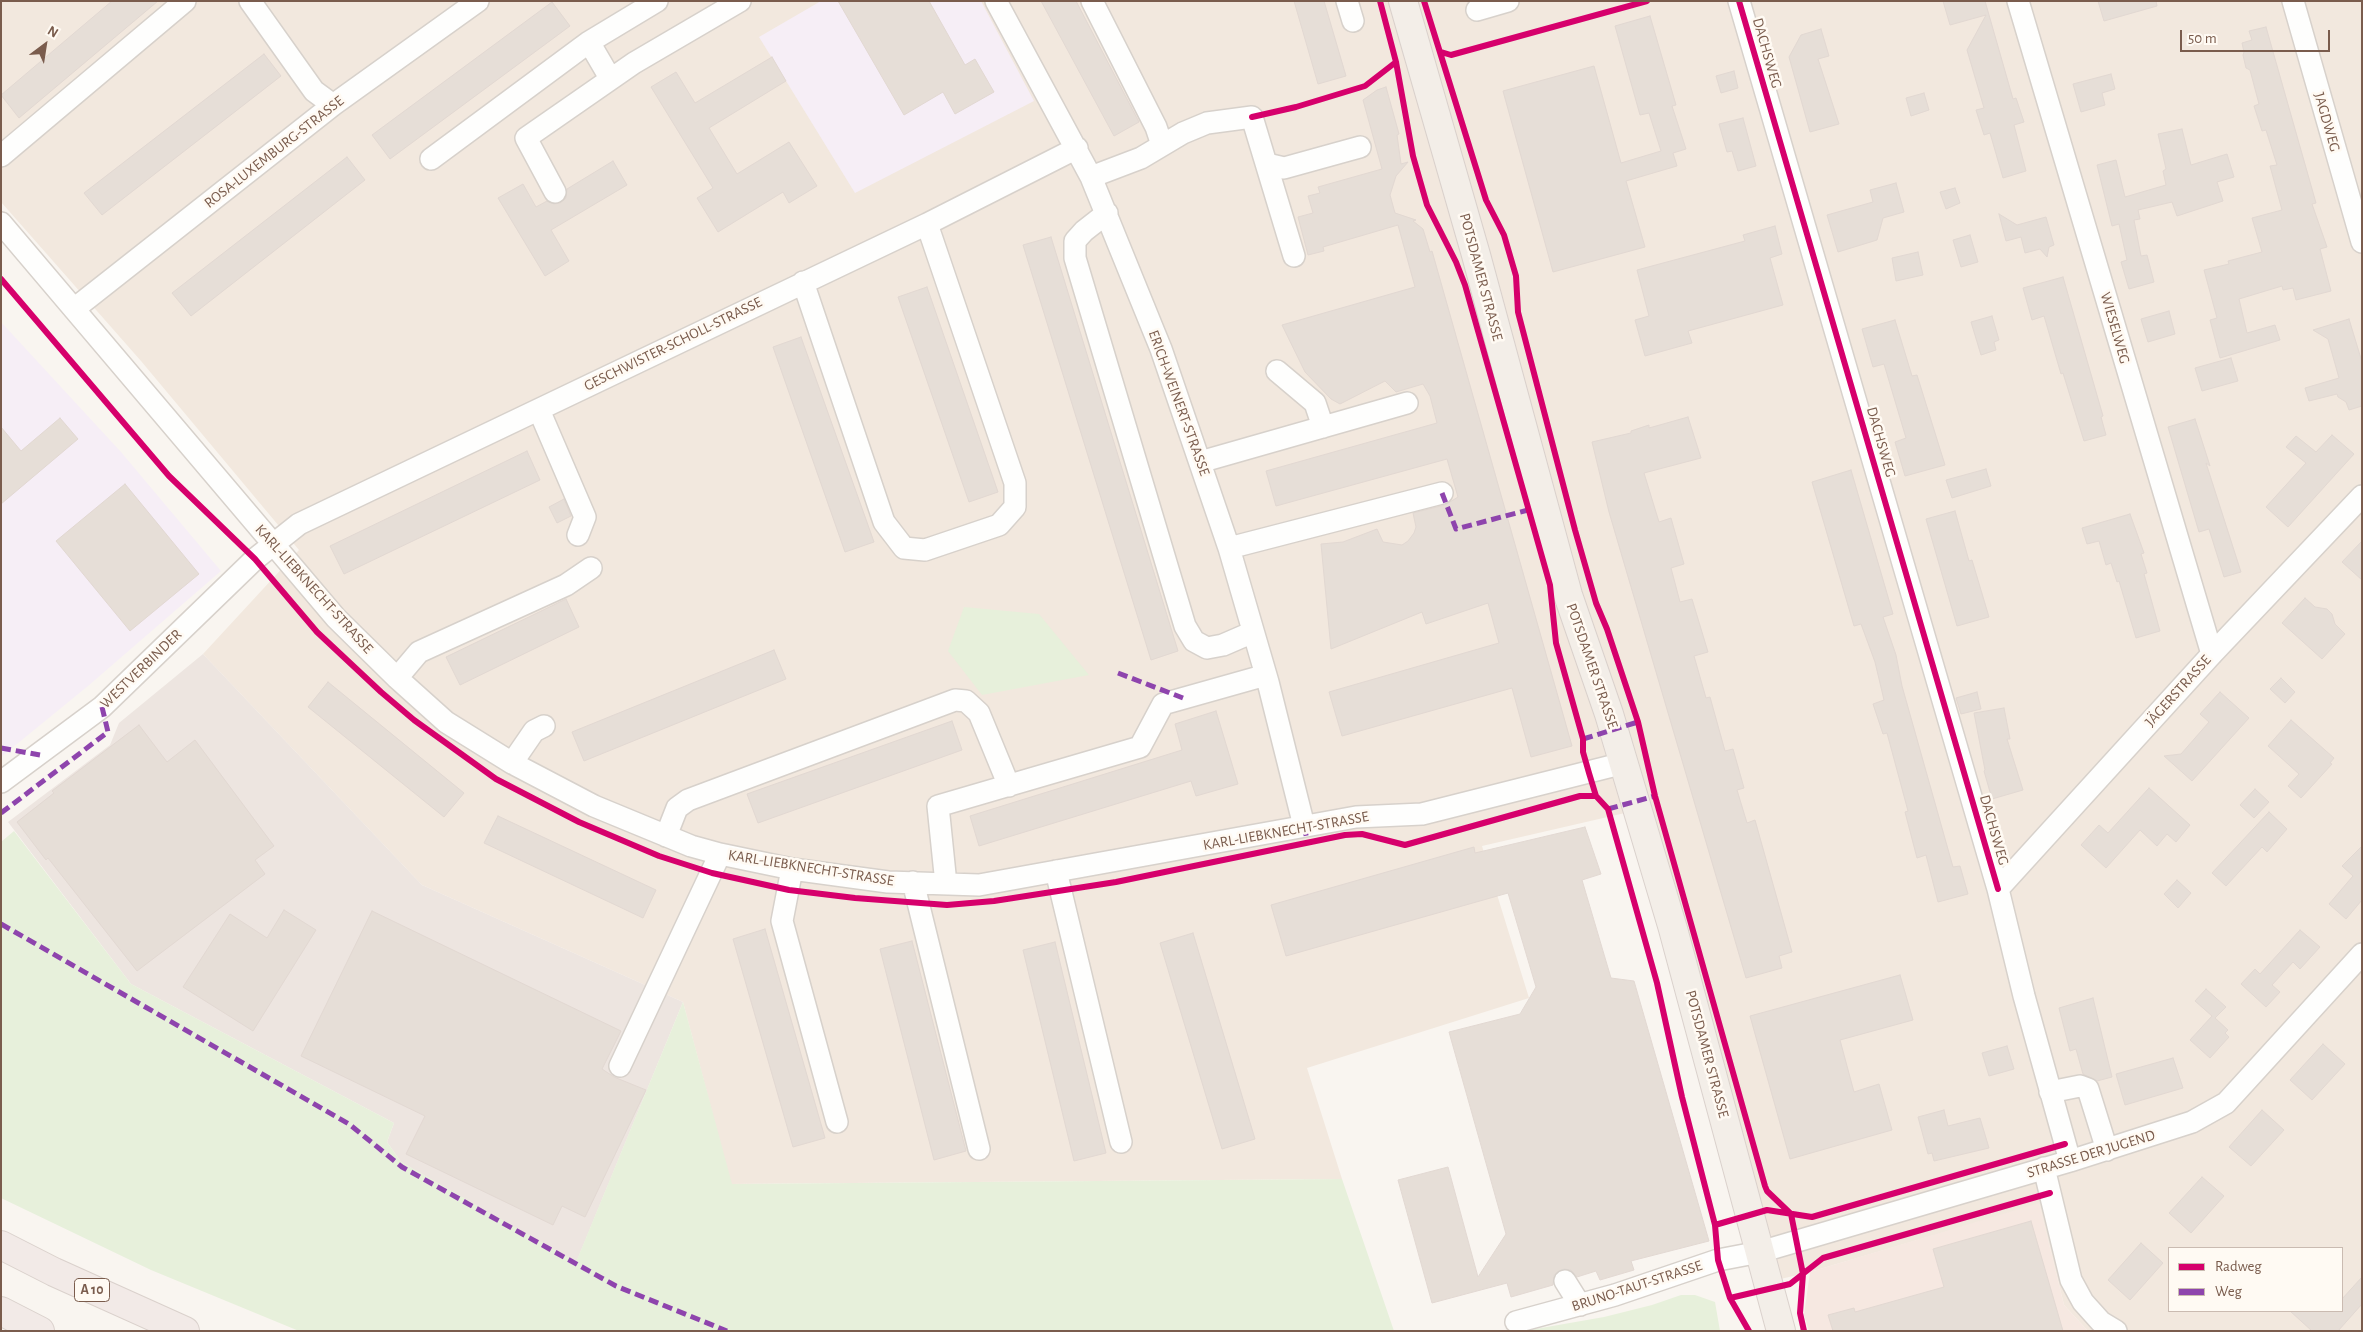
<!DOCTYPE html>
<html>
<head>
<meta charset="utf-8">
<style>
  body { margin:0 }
  #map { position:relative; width:2363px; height:1332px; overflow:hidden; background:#f9f5f0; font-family:"Alegreya Sans",sans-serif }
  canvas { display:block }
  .frame { position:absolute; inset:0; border:2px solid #7a5c4d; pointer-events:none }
  .legend { position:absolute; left:2168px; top:1247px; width:175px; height:65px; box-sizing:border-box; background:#fffaf3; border:1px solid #cabbb1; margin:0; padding:6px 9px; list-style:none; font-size:15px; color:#7a5c4d }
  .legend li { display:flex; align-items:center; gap:10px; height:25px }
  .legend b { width:25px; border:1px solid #cabbb1 }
  .north { position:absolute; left:20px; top:20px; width:50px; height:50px; -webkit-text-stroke:4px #fffaf3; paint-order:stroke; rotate:31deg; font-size:14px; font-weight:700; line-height:20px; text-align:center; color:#7a5c4d }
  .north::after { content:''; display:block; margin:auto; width:18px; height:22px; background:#7a5c4d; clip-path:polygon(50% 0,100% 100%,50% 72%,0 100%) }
  .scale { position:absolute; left:2180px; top:30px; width:150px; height:22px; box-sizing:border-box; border:2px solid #7a5c4d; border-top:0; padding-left:6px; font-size:15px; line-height:18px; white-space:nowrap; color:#7a5c4d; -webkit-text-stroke:4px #fffaf3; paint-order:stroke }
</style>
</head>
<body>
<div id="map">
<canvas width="2363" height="1332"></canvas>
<div class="frame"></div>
<ul class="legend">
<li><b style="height:6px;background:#d6006c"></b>Radweg</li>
<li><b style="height:6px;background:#8e44ad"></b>Weg</li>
</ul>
<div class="north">N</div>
<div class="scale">50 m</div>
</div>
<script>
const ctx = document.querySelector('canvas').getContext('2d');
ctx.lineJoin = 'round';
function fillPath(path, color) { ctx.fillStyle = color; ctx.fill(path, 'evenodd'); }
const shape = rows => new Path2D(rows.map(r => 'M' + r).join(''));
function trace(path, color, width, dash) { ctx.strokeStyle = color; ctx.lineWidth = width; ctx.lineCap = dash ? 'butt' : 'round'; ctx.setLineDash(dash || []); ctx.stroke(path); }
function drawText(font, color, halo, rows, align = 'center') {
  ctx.font = font + ' "Alegreya Sans",sans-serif'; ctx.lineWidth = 5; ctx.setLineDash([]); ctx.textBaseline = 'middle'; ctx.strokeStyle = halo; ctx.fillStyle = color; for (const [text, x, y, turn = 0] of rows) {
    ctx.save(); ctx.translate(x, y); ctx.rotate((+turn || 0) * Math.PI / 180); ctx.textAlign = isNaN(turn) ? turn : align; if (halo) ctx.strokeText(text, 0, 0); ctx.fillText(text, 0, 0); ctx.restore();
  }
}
fillPath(shape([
  [1,1,2362,1,2362,1331,2088,1331,2064,1305,2039,1204,1810,1272,1768,1282,1638,810,1482,846,1529,998,1307,1068,1342,1179,731,1184,683,1002,422,885,203,654,299,550,141,361,1,202],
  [2169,1248,2342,1248,2342,1311,2169,1311]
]), '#f2e8de');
fillPath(shape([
  [2039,1203,2064,1305,2088,1331,1809,1331,1804,1315,1810,1272]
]), '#f6e8e1');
fillPath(shape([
  [203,654,422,885,683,1002,576,1263,401,1162,387,1142,394,1123,131,984,8,822,110,745,119,723]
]), '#ede5e0');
fillPath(shape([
  [821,1,981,1,1034,101,855,193,759,37],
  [1,322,121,452,221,571,88,686,1,757]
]), '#f6eef6');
fillPath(shape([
  [964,607,1039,614,1089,675,982,695,948,651],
  [14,831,131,984,394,1123,387,1142,401,1162,576,1262,683,1002,732,1184,1342,1179,1394,1331,299,1331,151,1270,1,1198,1,842],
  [1681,1295,1695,1295,1715,1302,1720,1331,1524,1331,1604,1317,1652,1305]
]), '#e7f0db');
const building = shape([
  [112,1,158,1,19,118,1,95,112,1],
  [838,1,929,1,965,65,975,59,994,92,955,114,943,92,904,115,838,1],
  [1041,1,1076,1,1139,122,1114,136,1041,1],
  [1294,1,1324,1,1346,76,1318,84,1294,1],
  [1943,1,1985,1,2013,99,2016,98,2024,122,2014,125,2026,171,2003,178,1990,133,1984,135,1976,110,1984,108,1967,50,1986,15,1950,25,1943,1],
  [2098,1,2156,1,2157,6,2104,21,2098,1],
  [552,2,570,26,390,159,372,135,552,2],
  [1650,16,1676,105,1672,106,1686,149,1673,153,1677,166,1626,181,1645,247,1553,272,1503,91,1594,66,1621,163,1661,151,1649,113,1640,115,1615,26,1650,16],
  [2266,27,2316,203,2312,204,2327,247,2320,249,2331,291,2296,300,2293,288,2283,290,2282,286,2239,299,2247,333,2275,325,2280,340,2220,358,2210,320,2217,318,2204,270,2229,264,2228,261,2262,252,2252,218,2282,210,2270,166,2277,165,2266,130,2262,131,2254,106,2259,104,2250,70,2246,68,2243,55,2244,52,2242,43,2252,40,2249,31,2266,27],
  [1821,29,1829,56,1818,59,1839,124,1810,132,1789,57,1801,35,1821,29],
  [264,54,281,76,102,215,84,193,264,54],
  [772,57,786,81,709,128,737,174,789,142,817,186,789,203,783,192,718,232,697,198,713,188,651,87,676,72,695,103,772,57],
  [1734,71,1738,88,1721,93,1716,76,1734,71],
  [2111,74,2115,89,2102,93,2105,105,2081,112,2073,84,2111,74],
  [1386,87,1399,134,1397,135,1401,164,1408,162,1396,176,1390,195,1395,213,1416,220,1413,221,1423,229,1430,252,1432,251,1572,746,1531,757,1512,688,1342,736,1329,692,1499,643,1488,603,1426,624,1422,612,1331,649,1321,544,1343,542,1377,529,1383,542,1402,545,1408,541,1414,533,1416,527,1413,513,1445,505,1458,497,1447,459,1276,506,1266,471,1437,423,1430,396,1423,384,1396,392,1385,381,1340,404,1331,399,1305,372,1282,325,1415,287,1398,225,1323,247,1324,251,1308,255,1298,217,1313,213,1308,196,1320,193,1318,187,1382,169,1363,100,1377,90,1386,87],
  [1924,93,1929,110,1911,116,1906,98,1924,93],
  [1743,118,1756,166,1738,171,1732,151,1727,152,1719,124,1743,118],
  [2182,129,2191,165,2227,154,2234,177,2217,182,2223,201,2177,216,2172,202,2138,210,2140,219,2134,220,2141,256,2147,255,2154,282,2129,289,2121,262,2127,260,2119,224,2112,226,2097,165,2116,160,2125,197,2166,185,2163,171,2166,169,2158,134,2182,129],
  [347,157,365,180,191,316,172,293,347,157],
  [613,161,627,185,551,230,569,261,545,276,498,198,523,184,536,207,547,201,554,204,560,203,566,198,567,189,613,161],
  [1896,183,1904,212,1883,218,1877,240,1838,252,1827,215,1873,202,1870,190,1896,183],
  [1955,188,1960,203,1946,209,1940,192,1955,188],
  [1999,214,2017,225,2046,217,2054,245,2049,247,2047,257,2040,249,2025,253,2021,237,2006,241,1999,214],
  [1775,226,1782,254,1770,258,1783,305,1688,331,1692,343,1645,356,1635,320,1649,316,1637,270,1745,241,1743,235,1775,226],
  [1970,235,1978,262,1961,267,1953,240,1970,235],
  [1051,237,1178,651,1151,660,1023,245,1051,237],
  [1918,252,1923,275,1896,281,1892,258,1918,252],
  [2063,277,2103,416,2101,417,2106,435,2084,441,2063,373,2061,374,2044,316,2032,320,2023,288,2063,277],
  [927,287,998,492,969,502,898,297,927,287],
  [2169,311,2175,334,2148,342,2141,319,2169,311],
  [1992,316,1999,340,1994,342,1996,350,1981,355,1971,322,1992,316],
  [2349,319,2362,362,2362,406,2349,410,2346,402,2338,397,2337,394,2309,401,2305,388,2339,378,2328,339,2313,330,2349,319],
  [1895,320,1912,376,1917,375,1945,465,1905,476,1895,442,1906,438,1884,364,1873,367,1862,329,1895,320],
  [801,337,874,542,845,552,773,347,801,337],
  [2231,358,2238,381,2202,391,2195,368,2231,358],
  [1688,417,1701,458,1644,473,1659,522,1671,518,1684,564,1671,568,1680,602,1692,599,1708,652,1694,656,1706,698,1710,697,1725,751,1733,749,1744,788,1737,790,1747,823,1755,820,1792,952,1779,956,1782,968,1746,978,1609,512,1592,442,1631,433,1631,431,1649,425,1649,428,1688,417],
  [60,418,78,439,1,504,1,427,21,451,60,418],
  [2195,419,2210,466,2206,463,2241,572,2224,577,2209,529,2199,532,2168,427,2195,419],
  [2332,435,2354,454,2288,527,2266,507,2306,463,2286,447,2296,436,2316,452,2332,435],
  [527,451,540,480,344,574,330,546,527,451],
  [1986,469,1991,486,1952,498,1946,480,1986,469],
  [1851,470,1893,614,1883,617,1896,655,1902,686,1953,867,1960,866,1968,894,1938,902,1926,855,1917,858,1905,812,1908,811,1887,733,1883,734,1873,704,1884,700,1875,662,1861,624,1854,626,1812,482,1851,470],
  [125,484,199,574,130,631,56,541,125,484],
  [564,499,571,516,557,523,549,507,564,499],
  [1955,511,1969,561,1972,560,1989,617,1957,626,1926,519,1955,511],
  [2130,514,2144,553,2141,554,2147,573,2144,574,2160,631,2136,638,2119,581,2117,582,2111,563,2106,565,2099,541,2087,544,2082,528,2130,514],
  [2362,541,2362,580,2342,562,2362,541],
  [2305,598,2315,607,2327,609,2332,614,2335,624,2345,634,2322,659,2282,623,2305,598],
  [566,599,579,627,460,685,446,657,566,599],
  [774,650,786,679,584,761,572,732,774,650],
  [2281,678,2295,692,2285,703,2270,689,2281,678],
  [328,682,464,793,444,817,308,707,328,682],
  [1977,692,1981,709,1961,714,1956,698,1977,692],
  [2220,692,2249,718,2192,781,2164,756,2181,754,2209,722,2200,714,2220,692],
  [2004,708,2010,739,2007,739,2023,790,1992,799,1984,771,1985,770,1974,713,2004,708],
  [1216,711,1238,784,1196,796,1191,781,979,846,970,816,1182,750,1175,724,1216,711],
  [2291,720,2334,758,2330,763,2332,764,2301,798,2288,786,2299,774,2268,746,2291,720],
  [952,721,962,750,758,823,747,794,952,721],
  [139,725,167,762,195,740,274,846,255,860,265,874,137,971,48,858,46,860,17,822,54,793,52,791,139,725],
  [2149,788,2190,825,2176,842,2167,834,2157,846,2140,830,2106,868,2081,845,2099,825,2108,833,2149,788],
  [2255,789,2269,802,2254,818,2240,805,2255,789],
  [2269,812,2287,829,2267,852,2262,847,2226,886,2212,873,2269,812],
  [498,816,656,890,643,918,484,843,498,816],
  [1585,827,1601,874,1582,880,1611,978,1634,981,1709,1241,1631,1261,1634,1270,1600,1280,1596,1271,1577,1277,1571,1270,1564,1269,1554,1275,1553,1285,1511,1297,1507,1283,1432,1303,1398,1180,1448,1167,1478,1277,1506,1234,1449,1032,1520,1014,1536,987,1508,893,1286,956,1271,905,1474,847,1475,853,1585,827],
  [2362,846,2362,900,2346,919,2329,904,2353,876,2342,866,2362,846],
  [2177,880,2191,893,2178,908,2164,894,2177,880],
  [284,910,316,930,253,1031,183,987,230,914,267,938,284,910],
  [372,911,621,1031,602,1069,614,1077,646,1090,585,1217,562,1206,553,1225,406,1154,425,1116,301,1056,372,911],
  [765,929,825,1138,793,1147,733,939,765,929],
  [2300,930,2320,947,2300,969,2293,962,2272,985,2280,992,2266,1007,2241,984,2255,969,2260,974,2300,930],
  [1193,933,1255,1139,1222,1149,1160,943,1193,933],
  [912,941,966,1151,934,1160,880,949,912,941],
  [1055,942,1106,1153,1074,1161,1023,950,1055,942],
  [1900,975,1913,1020,1840,1040,1854,1092,1879,1084,1892,1130,1790,1159,1750,1016,1900,975],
  [2206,989,2226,1007,2215,1018,2228,1030,2225,1033,2229,1037,2210,1058,2190,1040,2212,1016,2195,1001,2206,989],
  [2093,998,2112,1077,2097,1081,2083,1074,2076,1049,2070,1051,2059,1008,2093,998],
  [2323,1044,2345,1064,2312,1100,2290,1080,2323,1044],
  [2007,1046,2014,1069,1989,1076,1982,1053,2007,1046],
  [2173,1058,2183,1088,2125,1105,2116,1074,2173,1058],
  [1944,1110,1948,1126,1980,1118,1989,1148,1934,1161,1932,1153,1928,1154,1918,1117,1944,1110],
  [2262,1110,2284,1130,2251,1166,2229,1147,2262,1110],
  [2202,1177,2224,1196,2191,1233,2169,1213,2202,1177],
  [2031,1221,2063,1331,1833,1331,1828,1315,1854,1308,1855,1312,1944,1287,1933,1249,2031,1221],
  [2141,1243,2163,1263,2130,1300,2108,1280,2141,1243],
  [2362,1277,2362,1304,2338,1331,2312,1331,2290,1311,2342,1311,2342,1299,2362,1277]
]);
fillPath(building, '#e6ded7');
trace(building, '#e2d8d2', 1);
const minor = shape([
  [250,1,314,91,333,105],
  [996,1,1091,177,1161,349,1229,548,1268,682,1304,826],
  [1092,1,1156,127,1162,145],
  [1347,1,1353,21],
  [1739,1,1998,889,2024,996,2070,1161],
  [2018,1,2212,654],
  [2293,1,2362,242],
  [1477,10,1508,1],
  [589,42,610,78],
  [1,156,185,1],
  [431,159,589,42,657,1],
  [1267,164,1284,168,1360,147],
  [1091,177,1141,158,1183,133,1207,123,1252,117,1294,256],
  [555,192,526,138,634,63,740,1],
  [1107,213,1084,231,1075,241,1075,258,1185,626,1194,641,1207,648,1223,645,1253,632],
  [1,223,336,618,397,678,446,722,512,763,594,806,691,846,720,854,792,869,888,882,979,885,1356,817,1422,814,1624,763],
  [803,282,884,522,904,548,925,550,999,525,1015,507,1015,483,927,224],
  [74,309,333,105,478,1],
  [1277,371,1315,403,1323,427],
  [539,410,585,517,578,535],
  [1200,462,1407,403],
  [1229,548,1442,493],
  [397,678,419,652,566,585,591,568],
  [512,763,534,731,544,726],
  [1,782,102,707,255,559,299,524,927,224,1077,148],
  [666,836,677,808,688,800,955,700,966,701,979,713,1009,786],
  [792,869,782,921,837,1122],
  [1056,871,1121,1142],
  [913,882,979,1149],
  [946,884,938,806,1140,747,1163,704,1266,675],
  [1998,889,2212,654,2362,496],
  [620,1066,720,854],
  [2050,1092,2080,1086,2088,1089,2107,1150],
  [2044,1168,2071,1280,2083,1302,2101,1322,2116,1331],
  [1565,1281,1580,1305],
  [1516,1322,1615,1295,1718,1260,1760,1252,2070,1161,2192,1122,2226,1103,2362,954]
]);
const major = shape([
  [1403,1,1476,255,1568,595,1609,714,1673,929,1781,1331]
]);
const highway = shape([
  [1,1245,54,1272,185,1331],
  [1,1311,40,1331]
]);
trace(minor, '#d7d1cb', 24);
trace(major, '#dad1cc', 30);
trace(highway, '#dad1cc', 30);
trace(minor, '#fefefd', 21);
trace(major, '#f3eee8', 28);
trace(highway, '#f2eae7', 28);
trace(shape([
  [1442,493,1456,529,1528,510],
  [1118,673,1183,698],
  [1583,739,1638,722],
  [1,748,40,755],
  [1608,809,1655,796],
  [1,813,108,732,102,707],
  [1304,826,1308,844],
  [1,924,349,1124,402,1167,616,1286,727,1331]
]), '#8e44ad', 5, [10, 5]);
trace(shape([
  [1380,1,1396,62,1413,156,1427,205,1456,262,1465,285,1550,585,1556,643,1583,739,1583,752,1589,773,1596,796,1608,809,1657,983,1682,1097,1715,1225,1718,1260,1730,1298,1749,1331],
  [1424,1,1486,200,1504,235,1516,276,1518,312,1575,530,1596,603,1607,629,1638,722,1655,796,1765,1186,1767,1191,1791,1214,1803,1274,1800,1313,1804,1331],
  [1739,1,1998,889],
  [1441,52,1451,55,1647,1],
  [1252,117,1296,107,1365,86,1396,62],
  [1,279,169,476,255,559,317,632,381,692,414,720,496,779,579,822,659,856,712,873,789,890,855,898,947,905,994,901,1116,882,1345,835,1362,834,1405,845,1580,796,1596,796],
  [1715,1225,1767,1210,1812,1217,2065,1144],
  [1730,1298,1790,1284,1823,1258,2050,1193]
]), '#d6006c', 6);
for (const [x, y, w] of [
  [92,1290,35]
]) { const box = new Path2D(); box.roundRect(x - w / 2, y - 11.5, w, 23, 4); ctx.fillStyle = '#fffaf3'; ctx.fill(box); trace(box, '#7a5c4d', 1); }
drawText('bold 14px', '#7a5c4d', null, [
  ["A 10",92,1290]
]);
drawText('15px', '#7a5c4d', '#fffaf3', [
  ["DACHSWEG",1767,53,74],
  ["JAGDWEG",2327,122,74],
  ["ROSA-LUXEMBURG-STRASSE",274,152,-38],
  ["POTSDAMER STRASSE",1481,277,75],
  ["WIESELWEG",2115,328,74],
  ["GESCHWISTER-SCHOLL-STRASSE",673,344,-26],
  ["ERICH-WEINERT-STRASSE",1179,403,70],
  ["DACHSWEG",1881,442,74],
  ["KARL-LIEBKNECHT-STRASSE",314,589,48],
  ["POTSDAMER STRASSE",1592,666,71],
  ["WESTVERBINDER",141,669,-44],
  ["JÄGERSTRASSE",2178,691,-48],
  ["DACHSWEG",1994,830,74],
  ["KARL-LIEBKNECHT-STRASSE",1286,831,-10],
  ["KARL-LIEBKNECHT-STRASSE",811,868,9],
  ["POTSDAMER STRASSE",1707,1054,75],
  ["STRASSE DER JUGEND",2091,1154,-17],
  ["BRUNO-TAUT-STRASSE",1637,1286,-18]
]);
</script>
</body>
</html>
